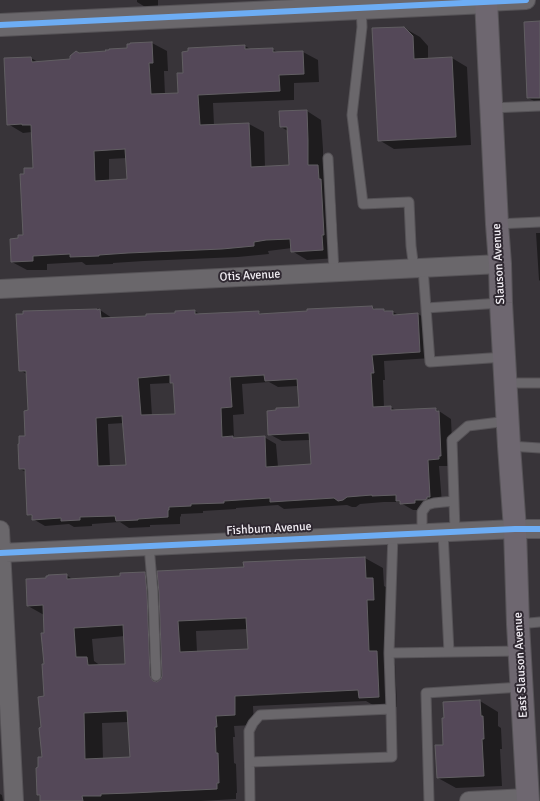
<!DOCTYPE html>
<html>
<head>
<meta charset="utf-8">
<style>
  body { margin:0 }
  canvas { display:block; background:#383439 }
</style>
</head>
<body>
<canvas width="540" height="801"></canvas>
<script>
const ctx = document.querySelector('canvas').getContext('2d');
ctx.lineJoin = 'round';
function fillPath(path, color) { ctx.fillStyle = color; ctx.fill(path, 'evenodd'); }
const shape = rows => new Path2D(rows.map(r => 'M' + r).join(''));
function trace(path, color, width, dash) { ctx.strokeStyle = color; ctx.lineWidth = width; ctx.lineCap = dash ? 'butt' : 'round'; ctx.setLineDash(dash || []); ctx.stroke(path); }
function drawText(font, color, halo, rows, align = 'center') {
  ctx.font = font + ' Signika,sans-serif'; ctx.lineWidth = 4; ctx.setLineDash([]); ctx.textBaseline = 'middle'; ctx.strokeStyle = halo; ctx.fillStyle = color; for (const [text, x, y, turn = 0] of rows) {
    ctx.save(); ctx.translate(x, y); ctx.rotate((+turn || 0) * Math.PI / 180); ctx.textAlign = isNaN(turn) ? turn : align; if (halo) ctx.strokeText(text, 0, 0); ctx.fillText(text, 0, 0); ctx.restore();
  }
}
fillPath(shape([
  [137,0,158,0,158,7,147,8,137,2],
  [540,22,540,104,528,98],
  [404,28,420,37,428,46,428,59,452,58,467,67,471,145,394,149,379,140],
  [152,43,167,51,168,71,164,71,165,95,179,94,184,74,245,46,252,50,272,49,279,53,303,52,318,60,319,82,294,83,294,100,213,103,214,125,249,124,264,132,265,167,290,166,288,131,281,127,307,111,321,120,323,149,323,169,333,174,333,188,335,189,338,243,336,243,337,258,307,260,292,251,292,248,268,251,269,254,238,257,144,261,113,263,113,264,86,265,82,262,47,264,47,270,27,270,12,262,19,239,24,236,25,175,34,169,32,132,23,133,8,124,31,58,38,62,71,60,80,54,128,49],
  [127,158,129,180,109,181,109,159],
  [536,233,540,233,540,281,539,280],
  [372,307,378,310,384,310,388,312,393,312,399,315,418,314,430,321,432,358,384,361,385,380,383,380,384,407,390,407,398,411,436,409,451,419,453,462,451,466,439,466,442,503,427,510,413,510,399,502,384,502,360,504,356,507,352,507,347,505,284,509,278,505,236,508,236,509,203,511,203,513,181,514,181,517,180,516,180,524,150,525,150,527,129,528,120,522,92,524,92,526,74,527,69,524,45,526,33,519,33,517,28,515,26,472,20,469,26,437,29,411,28,375,20,370,97,310,100,310,112,318,147,316,195,311,201,315,259,312,262,315],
  [269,382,278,387,298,386,300,408,269,434,282,441,310,440,312,465,278,467,276,444,264,437,234,438,233,415,244,414,242,384],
  [171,383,174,384,176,415,152,416,150,384],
  [124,423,127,466,110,466,108,424],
  [365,558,383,568,384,586,391,590,392,610,385,611,388,658,395,663,397,707,378,708,366,701,253,706,254,725,234,726,235,737,233,737,234,763,236,764,237,793,236,793,236,799,201,801,41,801,41,796,38,795,39,768,43,758,42,728,45,697,44,615,28,606,47,579,66,575,74,580,122,577,145,573,159,581,245,568],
  [248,629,249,650,197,652,196,631],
  [125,636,126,665,101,666,94,661,92,639],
  [129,722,131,758,103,759,102,723],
  [480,701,498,712,498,726,501,728,502,749,500,749,502,786,456,788,438,778,444,745],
  [0,794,2,795,3,801,0,801]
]), '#0007');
const building = shape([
  [540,21,540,98,527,98,524,22,540,21],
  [404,27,413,36,414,59,452,57,456,137,378,141,372,28,404,27],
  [152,42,153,63,149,63,151,94,178,93,177,73,183,73,182,52,188,51,188,48,245,45,245,49,273,48,273,52,303,51,304,74,279,75,280,91,198,95,200,125,249,123,251,167,289,165,287,127,280,127,279,111,307,110,308,140,308,165,318,165,319,179,321,179,324,235,322,235,323,250,291,252,290,239,266,240,254,242,254,246,222,249,128,253,99,255,99,256,70,257,70,254,33,256,33,261,11,262,10,239,18,238,18,235,23,235,20,174,24,174,24,168,33,168,31,125,22,125,22,124,7,125,4,58,31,57,32,62,70,59,70,56,76,51,79,53,106,51,105,50,109,50,109,49,127,48,127,44,130,44,130,43,152,42],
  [125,149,127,179,95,181,94,151,125,149],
  [372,306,373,309,384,309,384,311,393,311,393,315,418,313,420,352,372,355,374,373,371,373,373,407,391,406,391,410,436,408,436,411,439,411,441,456,439,456,439,459,428,460,430,497,427,497,427,499,424,500,415,500,415,503,400,504,400,501,396,501,396,495,372,496,372,495,347,497,343,500,338,501,334,498,270,502,270,498,224,501,224,503,191,504,191,506,169,507,169,510,168,510,168,517,138,519,138,520,116,521,115,516,80,517,80,520,61,521,61,518,32,520,32,515,27,515,25,469,19,469,18,444,19,444,19,436,25,436,24,411,28,410,26,371,19,371,16,314,23,314,23,311,97,309,97,310,100,309,101,318,146,316,146,314,175,313,175,311,195,310,195,314,259,311,259,314,307,311,307,309,372,306],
  [170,375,170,383,173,383,175,414,141,415,138,378,170,375],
  [264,375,265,381,297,379,299,407,276,408,276,410,267,411,268,435,309,433,311,464,266,467,265,436,233,438,233,436,222,437,221,408,232,407,230,377,264,375],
  [122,416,126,465,98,466,96,418,122,416],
  [365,557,366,578,373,578,374,600,367,600,369,651,377,651,379,697,359,698,358,690,235,696,235,715,216,716,217,727,215,727,216,753,218,753,219,783,217,783,217,789,132,793,101,794,101,796,82,796,83,801,40,801,40,795,37,795,36,768,38,767,38,757,42,757,39,728,41,727,38,697,44,696,42,664,44,664,41,633,44,633,43,605,27,606,26,579,46,578,46,576,48,576,48,575,67,574,67,579,120,576,120,573,145,572,147,593,150,676,153,681,157,682,161,679,162,676,159,593,157,571,244,567,243,562,365,557],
  [246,618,248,649,180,652,178,621,246,618],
  [123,625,125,664,88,665,87,657,76,657,74,628,123,625],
  [127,711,130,757,85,759,84,713,127,711],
  [480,700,481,716,483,716,484,739,482,739,484,776,437,778,435,745,443,745,442,718,444,718,443,702,480,700]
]);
fillPath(building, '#544858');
trace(building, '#615e62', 1);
const lane = shape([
  [361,7,362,27,352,115,363,204,409,202,411,246,414,269],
  [491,108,540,106],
  [328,158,334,272],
  [497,224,540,222],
  [423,268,430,362,505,357],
  [426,308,501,303],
  [506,383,540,383],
  [509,446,540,448],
  [455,531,452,440,468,426,508,421],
  [443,532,449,652],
  [422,533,422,512,427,505,434,503,454,501],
  [149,546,153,593,156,676],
  [518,624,540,622],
  [389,653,520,651],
  [250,762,392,757,391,709],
  [250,801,249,731,253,723,260,715,391,709,389,653,393,534],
  [429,801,426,693,522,687]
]);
const street = shape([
  [486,2,526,0],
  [0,289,500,264],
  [0,530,14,801],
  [0,553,515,529,540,529],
  [469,801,527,798]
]);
const secondary = shape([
  [0,25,486,2]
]);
const primary = shape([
  [486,0,497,224,500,264,501,303,509,446,515,529,518,624,528,801]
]);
trace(lane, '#565357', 11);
trace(street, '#565357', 20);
trace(secondary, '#565357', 24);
trace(primary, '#565357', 24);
trace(lane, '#6a676b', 9);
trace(street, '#6a676b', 18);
trace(secondary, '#6a676b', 22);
trace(primary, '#6e6770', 22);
trace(shape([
  [0,25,526,0],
  [0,553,515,529,540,529]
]), '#6dadf4', 6);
drawText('12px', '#f2eef4', '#2f2831', [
  ["Slauson Avenue",499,264,-93],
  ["Otis Avenue",250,276,-3],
  ["Fishburn Avenue",269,529,-3],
  ["East Slauson Avenue",521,665,-93]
]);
</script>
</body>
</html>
